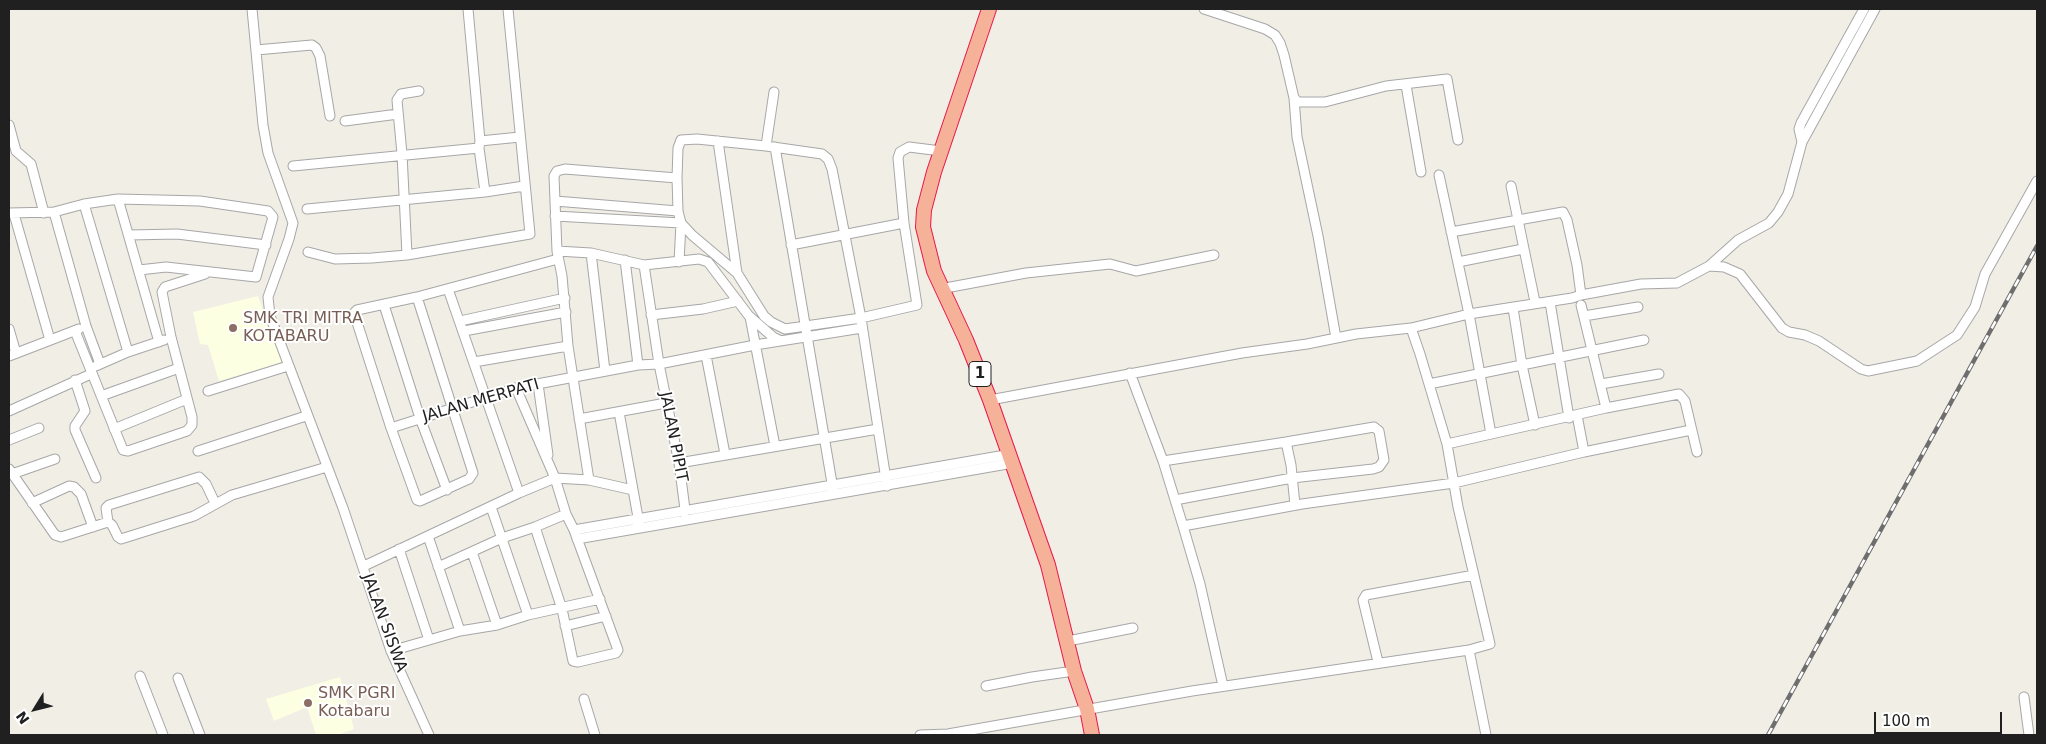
<!DOCTYPE html>
<html>
<head>
<meta charset="utf-8">
<style>
  body { margin:0 }
  #map { position:relative; width:2046px; height:744px; overflow:hidden; background:#f1eee6; font-family:"DejaVu Sans",sans-serif }
  canvas { display:block }
  .frame { position:absolute; inset:0; border:10px solid #202020; pointer-events:none }
  .north { position:absolute; left:10px; top:684px; width:50px; height:50px; -webkit-text-stroke:4px #fff; paint-order:stroke; rotate:234deg; font-size:14px; font-weight:700; line-height:20px; text-align:center; color:#202020 }
  .north::after { content:''; display:block; margin:auto; width:18px; height:22px; background:#202020; clip-path:polygon(50% 0,100% 100%,50% 72%,0 100%) }
  .scale { position:absolute; left:1874px; top:712px; width:128px; height:22px; box-sizing:border-box; border:2px solid #202020; border-top:0; padding-left:6px; font-size:15px; line-height:18px; white-space:nowrap; color:#202020; -webkit-text-stroke:4px #fff; paint-order:stroke }
</style>
</head>
<body>
<div id="map">
<canvas width="2046" height="744"></canvas>
<div class="frame"></div>
<div class="north">N</div>
<div class="scale">100 m</div>
</div>
<script>
const ctx = document.querySelector('canvas').getContext('2d');
ctx.lineJoin = 'round';
function fillPath(path, color) { ctx.fillStyle = color; ctx.fill(path, 'evenodd'); }
const shape = rows => new Path2D(rows.map(r => 'M' + r).join(''));
function trace(path, color, width, dash) { ctx.strokeStyle = color; ctx.lineWidth = width; ctx.lineCap = dash ? 'butt' : 'round'; ctx.setLineDash(dash || []); ctx.stroke(path); }
function drawText(font, color, halo, rows, align = 'center') {
  ctx.font = font + ' "DejaVu Sans",sans-serif'; ctx.lineWidth = 4; ctx.setLineDash([]); ctx.textBaseline = 'middle'; ctx.strokeStyle = halo; ctx.fillStyle = color; for (const [text, x, y, turn = 0] of rows) {
    ctx.save(); ctx.translate(x, y); ctx.rotate((+turn || 0) * Math.PI / 180); ctx.textAlign = isNaN(turn) ? turn : align; if (halo) ctx.strokeText(text, 0, 0); ctx.fillText(text, 0, 0); ctx.restore();
  }
}
fillPath(shape([
  [258,296,282,362,219,381,208,345,200,344,193,312],
  [340,677,354,729,338,735,316,735,307,707,274,721,266,699]
]), '#fcffe1');
const minor = shape([
  [252,9,263,125,268,153,293,223,289,239,268,297,270,316,343,508,391,651,429,735],
  [468,9,480,141,479,148,485,192],
  [1204,9,1265,29,1275,35,1280,43,1284,55,1294,98,1298,102,1325,102,1386,86,1447,79,1458,140],
  [1864,9,1801,123,1799,129,1802,142,1875,9],
  [256,50,312,45,316,48,320,56,330,116],
  [1406,85,1421,172],
  [1294,98,1297,137,1318,236,1336,338],
  [345,121,398,114],
  [9,125,16,151,31,164,44,213],
  [480,141,520,137],
  [718,141,737,273],
  [766,146,774,92],
  [775,147,833,489],
  [293,166,479,148],
  [1439,175,1469,314,1491,434],
  [1511,186,1535,302],
  [118,199,159,342],
  [555,201,678,211],
  [84,204,128,352],
  [307,209,485,192,524,186],
  [54,212,86,326,100,364],
  [9,213,54,212,84,204,118,199,200,201,268,211,273,217,256,277,166,267,139,270],
  [14,214,50,340],
  [555,216,681,223,692,235,737,273,764,316,771,322,785,329,861,318,917,305,904,223,898,158,900,152,909,147,941,151],
  [129,235,177,234,266,245],
  [791,245,904,223],
  [557,251,591,253,644,265,699,259,708,262,749,316,773,337,781,341],
  [308,252,335,259,372,258,407,255,530,234,508,9],
  [591,253,605,371],
  [407,255,402,154,397,100,401,94,419,91],
  [625,260,638,365],
  [679,262,681,223,678,211,677,178,678,148,681,140,697,139,766,146,822,154,828,159,832,169,861,318,887,486],
  [1458,262,1523,249],
  [644,265,659,364,679,463,686,517],
  [1709,266,1738,240,1769,223,1778,212,1788,194,1802,142],
  [448,289,519,493],
  [940,289,1026,273,1110,264,1136,271,1214,255],
  [1581,295,1641,284,1677,283,1709,266,1724,267,1740,274,1782,328,1789,332,1805,335,1819,341,1861,369,1868,371,1917,361,1957,335,1975,307,1985,274,2037,181],
  [417,297,473,473,469,479,420,501,417,500,391,428,354,313,357,310,417,297,558,259],
  [1550,302,1569,418],
  [384,305,420,418,447,490],
  [1581,305,1606,408],
  [1513,308,1522,365,1535,425],
  [651,315,703,309,738,301],
  [1584,316,1638,307],
  [750,317,775,446],
  [460,321,565,298],
  [1411,328,1469,314,1572,298,1581,295,1577,265,1567,220,1563,212,1451,232],
  [9,329,16,353],
  [75,331,123,450,128,451,187,431,192,425,192,417,171,337,162,292,165,287,205,274],
  [464,331,566,312],
  [706,355,725,454],
  [9,356,79,329],
  [474,362,568,346],
  [96,366,128,352,164,340],
  [1130,373,1163,461,1183,526,1200,584,1223,686],
  [75,380,85,411,75,426,75,430,96,478],
  [538,384,548,455],
  [1429,384,1644,340],
  [1601,384,1659,374],
  [516,388,555,478,566,514,574,530,618,650,616,653,578,662,573,661,562,609,535,527],
  [208,391,288,366],
  [101,396,179,368],
  [9,411,91,374],
  [619,412,639,523],
  [1577,415,1584,452],
  [579,419,666,403],
  [391,428,516,388,638,365,659,364,755,345,862,328],
  [114,429,187,399],
  [9,440,39,428],
  [1447,444,1606,408,1679,394,1685,401,1697,452],
  [198,451,306,416],
  [1163,461,1286,442,1291,465,1295,505],
  [679,463,878,429],
  [9,469,55,535,61,537,108,522,112,525,118,537,121,539,194,516,232,495,327,467],
  [12,474,55,459],
  [589,480,568,346,562,276,557,251,554,176,557,171,565,169,677,178],
  [1175,500,1292,478,1373,469,1379,467,1384,460,1379,431,1374,427,1286,442],
  [32,503,69,486,74,487,81,494,93,527],
  [491,507,528,615],
  [108,522,106,508,109,505,199,477,206,484,215,503],
  [1183,526,1302,504,1454,483,1584,452,1691,430],
  [574,530,1011,454],
  [428,536,460,631],
  [577,539,1013,463],
  [399,549,429,640],
  [472,552,497,625],
  [364,566,519,493,555,478,589,480,633,490],
  [438,567,502,538,535,527,566,514],
  [565,626,606,616],
  [1068,641,1133,628],
  [1469,650,1486,735],
  [391,651,460,631,497,625,528,615,600,599],
  [1378,662,1363,600,1366,595,1474,575],
  [140,676,163,735],
  [178,678,200,735],
  [986,686,1032,677,1074,671],
  [2024,697,2029,735],
  [584,699,595,735],
  [920,735,948,734,1192,691,1469,650,1490,644,1458,507,1447,444,1420,354,1411,328,1356,334,1307,344,1242,353,990,400]
]);
const trunk = shape([
  [989,9,934,172,924,210,923,227,934,271,966,340,990,400,1048,565,1074,671,1087,709,1092,735]
]);
trace(minor, '#a7a7a7', 11);
trace(trunk, '#e9184d', 16);
trace(minor, '#fff', 9);
trace(trunk, '#f6b298', 14);
const rail = shape([
  [1768,735,2037,246]
]);
trace(rail, '#6e6e6e', 4.5);
trace(rail, '#fff', 2.5, [8]);
for (const [x, y, r, color] of [
  [233,328,5,"#8d6e63"],
  [308,703,5,"#8d6e63"]
]) { const dot = new Path2D(); dot.arc(x, y, r, 0, 2 * Math.PI); ctx.fillStyle = color; ctx.fill(dot); trace(dot, '#fff', 2); }
for (const [x, y, w] of [
  [980,374,22]
]) { const box = new Path2D(); box.roundRect(x - w / 2, y - 12.5, w, 25, 4); ctx.fillStyle = '#fff'; ctx.fill(box); trace(box, '#202020', 1); }
drawText('bold 15px', '#202020', null, [
  ["1",980,374]
]);
drawText('16px', '#785e54', '#fff', [
  ["SMK TRI MITRA",243,319],
  ["KOTABARU",243,337],
  ["SMK PGRI",318,694],
  ["Kotabaru",318,712]
], 'left');
drawText('16px', '#202020', '#fff', [
  ["JALAN MERPATI",481,401,-16],
  ["JALAN PIPIT",673,437,79],
  ["JALAN SISWA",384,623,70]
]);
</script>
</body>
</html>
